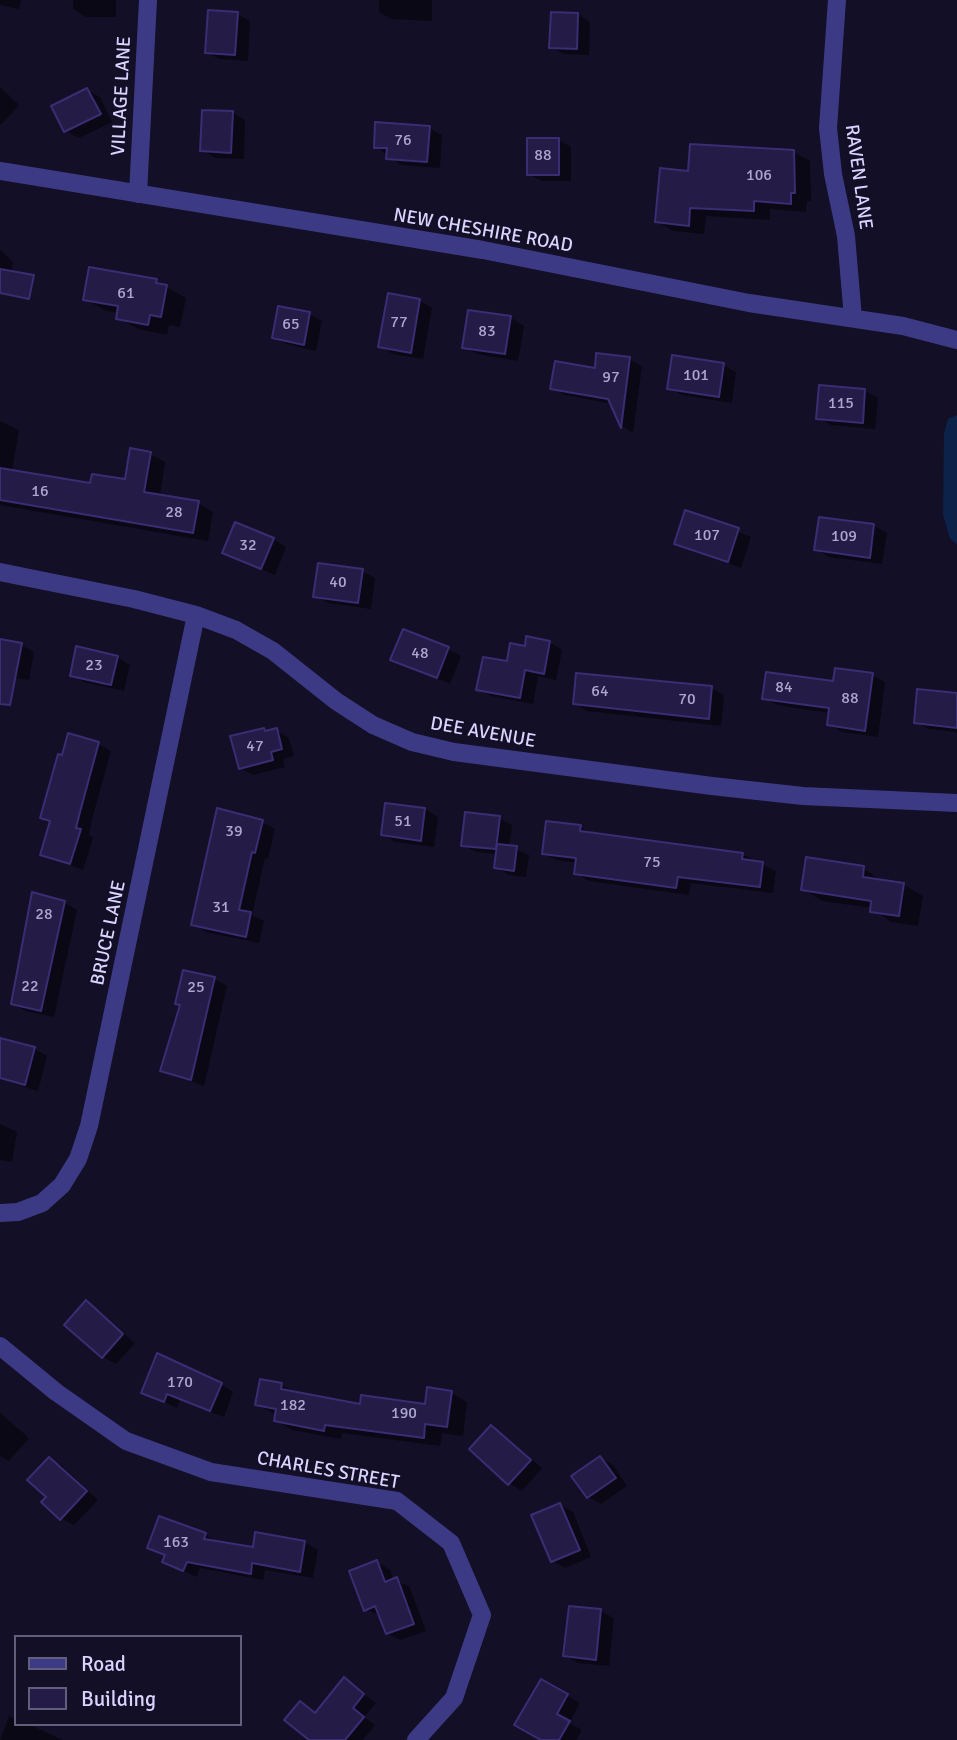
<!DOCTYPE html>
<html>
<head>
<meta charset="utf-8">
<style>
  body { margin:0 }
  #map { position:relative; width:957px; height:1740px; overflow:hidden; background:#130f26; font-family:Signika,sans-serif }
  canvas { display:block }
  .legend { position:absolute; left:14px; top:1635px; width:228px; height:91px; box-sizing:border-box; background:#130f26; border:2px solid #625e7d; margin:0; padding:9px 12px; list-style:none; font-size:21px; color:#d9d4ff }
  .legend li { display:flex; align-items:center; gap:14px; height:35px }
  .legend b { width:35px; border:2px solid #625e7d }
</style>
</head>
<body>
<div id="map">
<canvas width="957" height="1740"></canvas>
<ul class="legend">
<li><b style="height:9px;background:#3d3a85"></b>Road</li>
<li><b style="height:19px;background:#241b47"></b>Building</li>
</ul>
</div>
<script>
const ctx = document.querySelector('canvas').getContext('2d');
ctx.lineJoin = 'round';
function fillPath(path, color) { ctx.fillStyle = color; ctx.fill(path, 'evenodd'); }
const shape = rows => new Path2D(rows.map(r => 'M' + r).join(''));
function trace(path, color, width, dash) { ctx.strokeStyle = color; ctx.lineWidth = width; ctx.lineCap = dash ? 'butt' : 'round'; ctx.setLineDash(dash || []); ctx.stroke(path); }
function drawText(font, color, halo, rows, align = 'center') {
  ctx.font = font + ' Signika,sans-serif'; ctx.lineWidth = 5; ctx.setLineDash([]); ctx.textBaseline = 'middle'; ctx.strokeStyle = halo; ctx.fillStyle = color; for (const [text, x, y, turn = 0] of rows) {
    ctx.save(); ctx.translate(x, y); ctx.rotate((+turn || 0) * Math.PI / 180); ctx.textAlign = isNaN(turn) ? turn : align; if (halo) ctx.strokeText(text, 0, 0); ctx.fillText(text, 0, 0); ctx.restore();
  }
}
fillPath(shape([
  [957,415,957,544,950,539,943,515,944,433,948,419]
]), '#0c2248');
fillPath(shape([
  [0,0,21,0,19,9,0,5],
  [73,0,116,0,116,17,86,17,73,9],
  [379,0,432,0,432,21,391,19,379,12],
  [237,14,250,21,248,61,219,59,207,52],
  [578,14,590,22,589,55,564,54,551,47],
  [0,87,19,105,1,125,0,124],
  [87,90,100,97,112,122,79,138,66,131],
  [233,113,245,120,244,159,215,158,202,150],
  [429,128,442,135,440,168,401,165,376,147],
  [559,140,571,147,571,181,542,181,529,174],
  [793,152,810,161,811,201,807,201,806,212,770,209,770,220,706,216,704,234,673,231,657,221,690,172],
  [0,250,13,262,8,290,0,288],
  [156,281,186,298,180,327,169,325,167,335,138,329,118,318,119,313,104,310,85,299],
  [419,300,432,308,423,359,393,354,380,346],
  [470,312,511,318,524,326,518,361,477,354,464,347],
  [309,314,322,321,316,351,286,344,274,337],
  [629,359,642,366,633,433,622,426,612,404,565,395,552,388],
  [723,365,736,372,732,403,682,395,669,388],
  [865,391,878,398,875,429,831,425,818,418],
  [0,421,19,430,12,471,92,485,127,481,150,454,165,462,160,496,198,503,213,512,208,541,0,505],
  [687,512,751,537,741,568,676,543],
  [820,519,874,526,887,533,882,564,829,557,816,549],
  [273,539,286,547,275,575,225,553],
  [362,571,375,578,371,609,328,603,315,596],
  [0,641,21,645,34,652,29,680,0,675],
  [549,642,562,650,556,680,538,676,533,704,491,696,478,689,526,648],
  [448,649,461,656,450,684,393,659],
  [117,657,130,665,124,691,84,682,72,675],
  [872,675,885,682,878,737,842,732,829,724,830,713,777,705,764,698],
  [711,688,724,695,721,726,587,711,574,703],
  [957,695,957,732,928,729,916,722],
  [264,730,276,730,289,738,294,756,283,759,285,767,253,775,240,768],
  [98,744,111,751,92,819,89,835,93,838,83,870,42,855,52,823,42,817],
  [425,809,438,817,434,847,395,842,383,834],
  [499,818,512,825,509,847,529,855,526,877,509,875,496,867,498,854,476,852,463,845],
  [262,822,275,829,268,859,265,858,252,915,264,921,259,943,206,932,193,924],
  [580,827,594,835,742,854,776,871,773,893,691,883,689,895,589,881,576,873,578,863,556,860,544,853],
  [863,868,882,881,904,885,923,896,918,926,891,922,872,908,822,901,803,889],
  [65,903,77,910,54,1017,25,1011,13,1003],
  [214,979,227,986,204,1086,162,1070],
  [34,1049,47,1056,38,1091,0,1079,0,1055],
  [0,1124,17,1132,12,1162,0,1160],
  [86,1302,135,1343,116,1364,103,1357],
  [221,1384,233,1392,224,1417,180,1400,177,1408,144,1392],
  [281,1385,296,1393,361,1406,427,1406,451,1393,467,1402,463,1436,442,1433,440,1446,342,1433,341,1439,292,1430,276,1420,277,1415,256,1404],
  [0,1413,29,1438,9,1461,0,1456],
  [492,1427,542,1468,522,1491,509,1483],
  [600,1458,613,1465,627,1486,601,1504,588,1497,574,1477],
  [49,1459,62,1466,98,1500,74,1525,61,1518,49,1497],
  [560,1505,573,1512,591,1557,565,1568,552,1560],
  [257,1534,305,1542,318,1550,313,1578,265,1570,263,1580,200,1568,197,1577,164,1562,166,1556,149,1547,205,1535,219,1543,254,1549],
  [377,1562,390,1570,393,1580,409,1586,426,1631,400,1640,387,1633,381,1616,365,1609],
  [601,1611,614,1618,609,1666,578,1663,565,1656],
  [344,1680,376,1703,364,1717,375,1725,363,1740,312,1740,300,1703,316,1714],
  [542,1681,580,1703,569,1723,582,1730,576,1740,544,1740],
  [9,1716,16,1719,16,1724,28,1724,63,1740,0,1740]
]), '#0007');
const building = shape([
  [208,10,238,12,235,55,205,53,208,10],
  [551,12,578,13,577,49,549,48,551,12],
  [87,88,101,114,64,132,51,106,87,88],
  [202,110,233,111,231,153,200,151,202,110],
  [375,122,430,126,427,162,386,159,387,148,374,148,375,122],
  [527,138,559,138,559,175,527,175,527,138],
  [690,144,794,150,795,193,791,193,791,204,754,201,754,211,690,208,689,226,655,222,660,168,688,171,690,144],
  [89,267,157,279,156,283,167,285,161,317,150,315,148,325,116,319,118,306,83,300,89,267],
  [0,269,34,275,29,299,0,293,0,269],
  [388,293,420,299,411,353,378,347,388,293],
  [278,306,310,312,304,345,272,338,278,306],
  [468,310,511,316,505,354,462,348,468,310],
  [596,353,630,357,621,428,608,399,550,389,555,361,595,368,596,353],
  [672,355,724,363,719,397,667,389,672,355],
  [819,385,865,389,863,423,816,419,819,385],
  [130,448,151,452,144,492,199,501,193,533,0,500,0,468,90,483,92,474,125,479,130,448],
  [685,510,739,528,728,562,674,544,685,510],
  [819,517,874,524,870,558,814,550,819,517],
  [235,522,274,538,261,569,222,553,235,522],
  [318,563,363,569,358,603,313,597,318,563],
  [403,629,449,647,437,678,390,660,403,629],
  [526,636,550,641,544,674,525,670,520,698,476,690,483,657,507,661,510,643,525,646,526,636],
  [0,639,22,643,10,705,0,704,0,639],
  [76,646,118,656,111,685,70,676,76,646],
  [835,668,873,673,865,731,827,725,829,708,762,699,766,672,833,681,835,668],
  [576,673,712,686,709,719,573,704,576,673],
  [917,689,957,693,957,728,914,723,917,689],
  [264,728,265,731,277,728,282,749,271,752,273,760,239,769,230,736,264,728],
  [68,733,99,742,80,812,76,828,81,829,70,864,40,855,50,821,40,818,58,754,62,755,68,733],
  [385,803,425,808,421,841,381,835,385,803],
  [217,808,263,820,255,853,252,852,239,910,251,912,246,937,191,925,217,808],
  [465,812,500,816,496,849,461,846,465,812],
  [546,821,581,825,580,831,743,853,742,859,763,862,760,887,678,877,676,888,574,874,576,858,542,854,546,821],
  [497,844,517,846,514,871,494,868,497,844],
  [806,857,864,866,863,877,904,883,899,916,870,912,871,901,801,890,806,857],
  [32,892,65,901,41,1011,11,1004,32,892],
  [183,970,215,977,191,1080,160,1071,180,1005,175,1004,183,970],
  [0,1038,35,1047,25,1085,0,1078,0,1038],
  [86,1300,123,1334,102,1358,64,1325,86,1300],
  [157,1353,222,1383,210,1411,167,1394,164,1402,141,1393,157,1353],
  [260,1379,282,1383,281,1389,360,1404,361,1395,425,1404,427,1387,452,1391,447,1427,425,1424,424,1438,325,1425,324,1431,274,1421,276,1409,255,1405,260,1379],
  [491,1425,531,1460,508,1485,469,1449,491,1425],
  [600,1456,616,1478,587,1498,571,1476,600,1456],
  [49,1457,87,1491,60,1520,41,1502,46,1497,27,1480,49,1457],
  [560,1503,580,1550,551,1562,531,1515,560,1503],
  [159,1516,206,1533,204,1539,253,1547,255,1532,305,1541,300,1572,252,1563,251,1574,187,1562,183,1571,162,1562,165,1555,147,1548,159,1516],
  [377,1560,385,1582,397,1577,414,1624,386,1634,375,1606,364,1611,349,1571,377,1560],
  [569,1606,601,1609,596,1660,563,1656,569,1606],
  [344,1677,364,1694,353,1708,364,1717,345,1740,309,1740,284,1720,300,1701,315,1713,344,1677],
  [541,1679,568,1694,557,1714,570,1721,559,1740,541,1740,514,1725,541,1679]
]);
fillPath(building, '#241b47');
trace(building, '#3b2d73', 2);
trace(shape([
  [837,0,828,128,833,174,846,236,853,318],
  [0,171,483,250,749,303,903,326,957,340],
  [138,194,148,0],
  [0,572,134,599,196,615,236,630,273,651,336,701,373,725,412,742,454,752,712,786,803,796,957,803],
  [0,1213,18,1212,42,1203,62,1185,78,1159,89,1126,196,615],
  [0,1346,56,1392,126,1441,211,1472,397,1501,451,1543,482,1615,454,1698,416,1740]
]), '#3d3a85', 18);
drawText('16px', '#aca6d1', null, [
  ["76",403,141],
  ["88",543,156],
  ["106",759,176],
  ["61",126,294],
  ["77",399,323],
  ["65",291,325],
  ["83",487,332],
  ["101",696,376],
  ["97",611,378],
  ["115",841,404],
  ["16",40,492],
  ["28",174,513],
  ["107",707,536],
  ["109",844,537],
  ["32",248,546],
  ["40",338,583],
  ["48",420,654],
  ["23",94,666],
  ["84",784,688],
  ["64",600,692],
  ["88",850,699],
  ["70",687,700],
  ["47",255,747],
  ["51",403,822],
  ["39",234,832],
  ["75",652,863],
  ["31",221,908],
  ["28",44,915],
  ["22",30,987],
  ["25",196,988],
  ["170",180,1383],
  ["182",293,1406],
  ["190",404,1414],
  ["163",176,1543]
]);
drawText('19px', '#d9d4ff', '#130f26', [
  ["VILLAGE LANE",122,96,-87],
  ["RAVEN LANE",858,177,82],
  ["NEW CHESHIRE ROAD",483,231,10],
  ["DEE AVENUE",483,733,10],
  ["BRUCE LANE",109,933,-78],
  ["CHARLES STREET",328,1471,10]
]);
</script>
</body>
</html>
